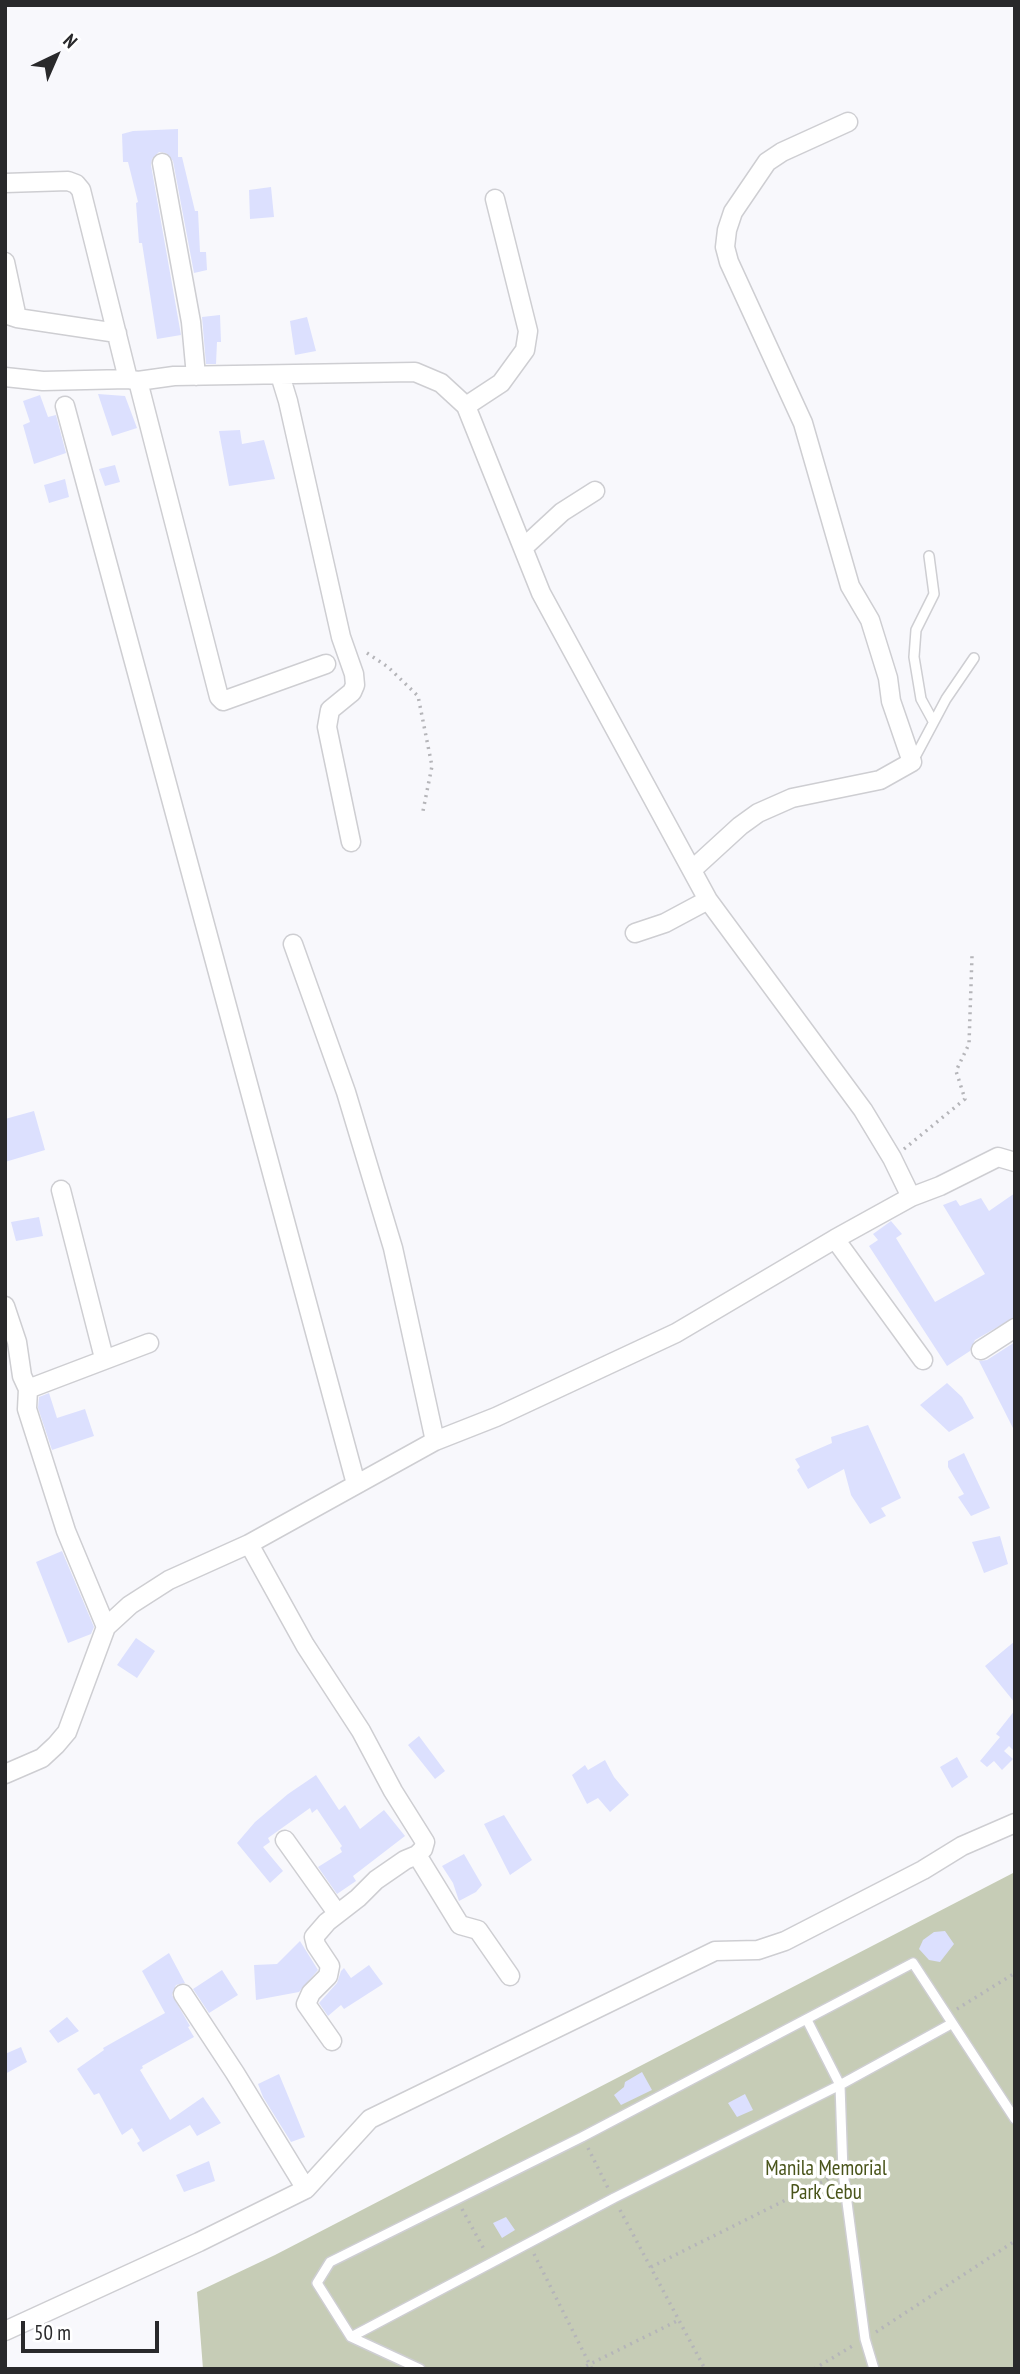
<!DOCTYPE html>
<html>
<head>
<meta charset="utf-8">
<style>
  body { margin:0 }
  #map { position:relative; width:1020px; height:2374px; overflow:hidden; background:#f8f8fc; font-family:"PT Sans Narrow",sans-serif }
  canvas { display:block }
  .frame { position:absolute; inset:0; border:7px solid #29292b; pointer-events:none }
  .north { position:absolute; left:21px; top:21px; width:70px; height:70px; -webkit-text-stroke:5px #fff; paint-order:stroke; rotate:44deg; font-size:19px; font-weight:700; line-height:28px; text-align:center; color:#29292b }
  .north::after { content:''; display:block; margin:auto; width:24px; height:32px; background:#29292b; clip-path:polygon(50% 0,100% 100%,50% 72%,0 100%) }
  .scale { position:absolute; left:21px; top:2321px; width:138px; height:32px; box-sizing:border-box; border:4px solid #29292b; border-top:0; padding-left:9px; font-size:21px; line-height:24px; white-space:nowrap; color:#29292b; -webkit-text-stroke:5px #fff; paint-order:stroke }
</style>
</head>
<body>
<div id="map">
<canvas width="1020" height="2374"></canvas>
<div class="frame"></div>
<div class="north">N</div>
<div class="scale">50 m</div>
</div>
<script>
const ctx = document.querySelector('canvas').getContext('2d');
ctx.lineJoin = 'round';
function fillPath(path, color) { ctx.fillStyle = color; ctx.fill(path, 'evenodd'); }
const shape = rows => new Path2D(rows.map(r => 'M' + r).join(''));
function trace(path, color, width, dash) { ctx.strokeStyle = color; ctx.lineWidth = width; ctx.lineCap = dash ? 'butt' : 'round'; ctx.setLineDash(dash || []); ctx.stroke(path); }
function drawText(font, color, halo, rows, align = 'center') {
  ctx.font = font + ' "PT Sans Narrow",sans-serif'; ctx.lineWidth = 7; ctx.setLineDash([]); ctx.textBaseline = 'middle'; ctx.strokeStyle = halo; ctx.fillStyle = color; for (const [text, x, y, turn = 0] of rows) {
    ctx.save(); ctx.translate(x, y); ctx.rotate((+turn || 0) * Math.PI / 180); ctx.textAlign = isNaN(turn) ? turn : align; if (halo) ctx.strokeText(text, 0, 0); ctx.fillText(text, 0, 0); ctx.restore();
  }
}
fillPath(shape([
  [1015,1872,1015,2369,203,2369,197,2292,275,2255]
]), '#c6ccb6');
fillPath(shape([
  [178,129,178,157,182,157,195,211,198,211,200,252,206,252,207,270,194,273,173,161,166,153,159,152,152,159,151,165,181,335,157,339,142,243,139,243,136,203,138,202,128,162,123,162,122,134,133,131],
  [271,187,274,217,250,219,249,190],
  [220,315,221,342,217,342,216,364,206,364,202,317],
  [307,317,316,351,295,355,290,321],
  [98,394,125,396,137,428,112,436],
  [40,395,48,417,56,415,66,453,34,464,23,425,30,422,23,401],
  [240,430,242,444,264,440,275,479,229,486,219,431],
  [115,465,120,482,105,486,99,469],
  [65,479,69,497,49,503,44,485],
  [34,1111,45,1150,5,1162,5,1119],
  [1015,1193,1015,1317,975,1340,970,1351,947,1366,869,1246,878,1240,873,1234,891,1221,902,1234,896,1238,935,1302,985,1274,943,1205,956,1200,960,1206,981,1198,989,1211],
  [39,1217,43,1236,16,1241,11,1222],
  [1015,1342,1015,1432,979,1361,987,1360],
  [947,1383,962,1397,974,1418,949,1432,920,1405],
  [49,1393,57,1418,85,1409,94,1436,52,1450,38,1408,39,1397],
  [868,1425,901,1498,881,1508,886,1516,870,1524,851,1495,844,1469,808,1489,797,1470,800,1467,795,1459,832,1443,831,1437],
  [964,1453,990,1508,971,1516,958,1497,964,1494,948,1467,948,1461],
  [1000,1536,1008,1564,984,1573,972,1542],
  [62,1551,94,1627,91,1634,68,1643,36,1562],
  [136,1638,155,1651,137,1678,117,1665],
  [1015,1641,1015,1703,985,1666],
  [1015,1710,1015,1752,1009,1746,1004,1751,1013,1759,1002,1770,994,1761,987,1767,980,1761,1000,1737,996,1734],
  [419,1736,445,1771,435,1779,408,1745],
  [957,1757,968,1777,952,1788,940,1767],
  [605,1760,614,1777,629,1795,610,1812,598,1798,587,1804,572,1775,585,1765,588,1770],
  [316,1775,339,1810,345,1805,360,1829,384,1810,405,1836,353,1876,356,1881,337,1894,318,1867,342,1852,340,1848,342,1846,317,1809,312,1813,310,1808,268,1838,270,1842,263,1847,283,1871,270,1883,237,1843,255,1822,288,1794],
  [504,1815,532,1860,510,1875,484,1824],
  [464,1854,482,1885,476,1892,459,1901,453,1883,442,1866],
  [945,1931,954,1944,940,1962,929,1960,919,1949,923,1940,934,1932],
  [300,1941,318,1970,299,1992,256,2000,254,1965,277,1964],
  [169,1953,185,1983,176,1985,172,1995,190,2026,188,2027,194,2037,142,2066,143,2068,140,2070,170,2120,203,2097,221,2123,197,2136,190,2125,143,2152,137,2143,140,2141,132,2128,122,2135,99,2093,94,2095,77,2069,104,2050,103,2048,165,2013,142,1971],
  [369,1965,383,1984,344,2009,341,2005,328,2016,319,2003,337,1983,341,1971,344,1968,351,1978],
  [222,1970,238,1995,209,2013,193,1989],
  [67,2017,79,2031,58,2043,49,2031],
  [21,2047,27,2062,5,2074,5,2054],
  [642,2072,652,2090,621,2105,614,2095,624,2087,625,2082],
  [279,2074,305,2137,291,2142,263,2097,258,2084],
  [745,2094,753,2110,737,2117,728,2103],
  [209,2161,215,2181,184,2192,176,2175],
  [506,2217,515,2230,502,2238,493,2223]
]), '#dce0fe');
const lane = shape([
  [929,556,934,594,916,630,914,657,921,699,933,721],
  [913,761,946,699,974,658],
  [807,2020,840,2085,843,2172,865,2339,874,2369],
  [351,2337,614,2198,840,2085,951,2024],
  [420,2369,351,2337,317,2283,330,2262,582,2137,913,1963,1015,2119]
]);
const street = shape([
  [162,163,191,322,196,376],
  [5,183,68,181,76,184,81,190,128,379],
  [5,262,17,318],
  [5,314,17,318,117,333],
  [280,375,288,401,341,637,354,674,355,685,352,692,330,710,327,727,351,842],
  [5,377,43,381,128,379,138,381,174,376,415,372,441,383,466,406,541,593,708,900,863,1110,892,1158,911,1197],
  [138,381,219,697,223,701,326,664],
  [65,406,356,1484],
  [466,406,501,383,525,350,528,331,495,199],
  [523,548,562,512,595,491],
  [693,869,740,826,758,813,792,798,880,780,912,762,891,701,888,678,870,620,850,586,803,423,729,262,725,247,727,230,733,212,767,162,782,152,848,122],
  [635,933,665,923,708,900],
  [293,944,346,1092,393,1248,435,1441],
  [61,1190,104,1358],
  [835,1239,923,1360],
  [5,1306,17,1342,22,1376,28,1389],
  [981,1350,1015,1328],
  [249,1544,305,1645,361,1731,393,1791,425,1842,423,1849,417,1855,405,1860,376,1880,358,1898,327,1922,314,1937,316,1945,330,1966,328,1976,311,1993,306,2004,332,2041],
  [106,1627,66,1531,27,1409,28,1389,149,1343],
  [5,1774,42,1758,56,1745,67,1732,106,1627,130,1605,169,1580,249,1544,435,1441,496,1417,676,1333,835,1239,911,1197,940,1186,998,1157,1015,1162],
  [285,1840,337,1913],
  [417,1855,460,1925,478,1930,510,1976],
  [183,1994,235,2073,306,2189],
  [5,2331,199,2242,306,2189,370,2119,715,1951,758,1950,785,1941,923,1870,962,1846,1015,1823]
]);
trace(lane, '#ceced2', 12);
trace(street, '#ceced2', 21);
trace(shape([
  [367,653,388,667,418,696,432,766,423,811],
  [904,1149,965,1099,956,1071,969,1044,972,956],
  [957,2009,1015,1973],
  [588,2148,608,2188],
  [462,2209,485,2251],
  [620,2210,705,2369],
  [534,2254,592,2369],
  [651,2267,832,2177],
  [876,2332,1015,2241],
  [580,2369,679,2320],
  [814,2369,854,2345]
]), '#b5b5b9', 3.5, [2, 5]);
trace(lane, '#fff', 9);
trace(street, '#fff', 18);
drawText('21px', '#49541a', '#fff', [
  ["Manila Memorial",826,2169],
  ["Park Cebu",826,2193]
]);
</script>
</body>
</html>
